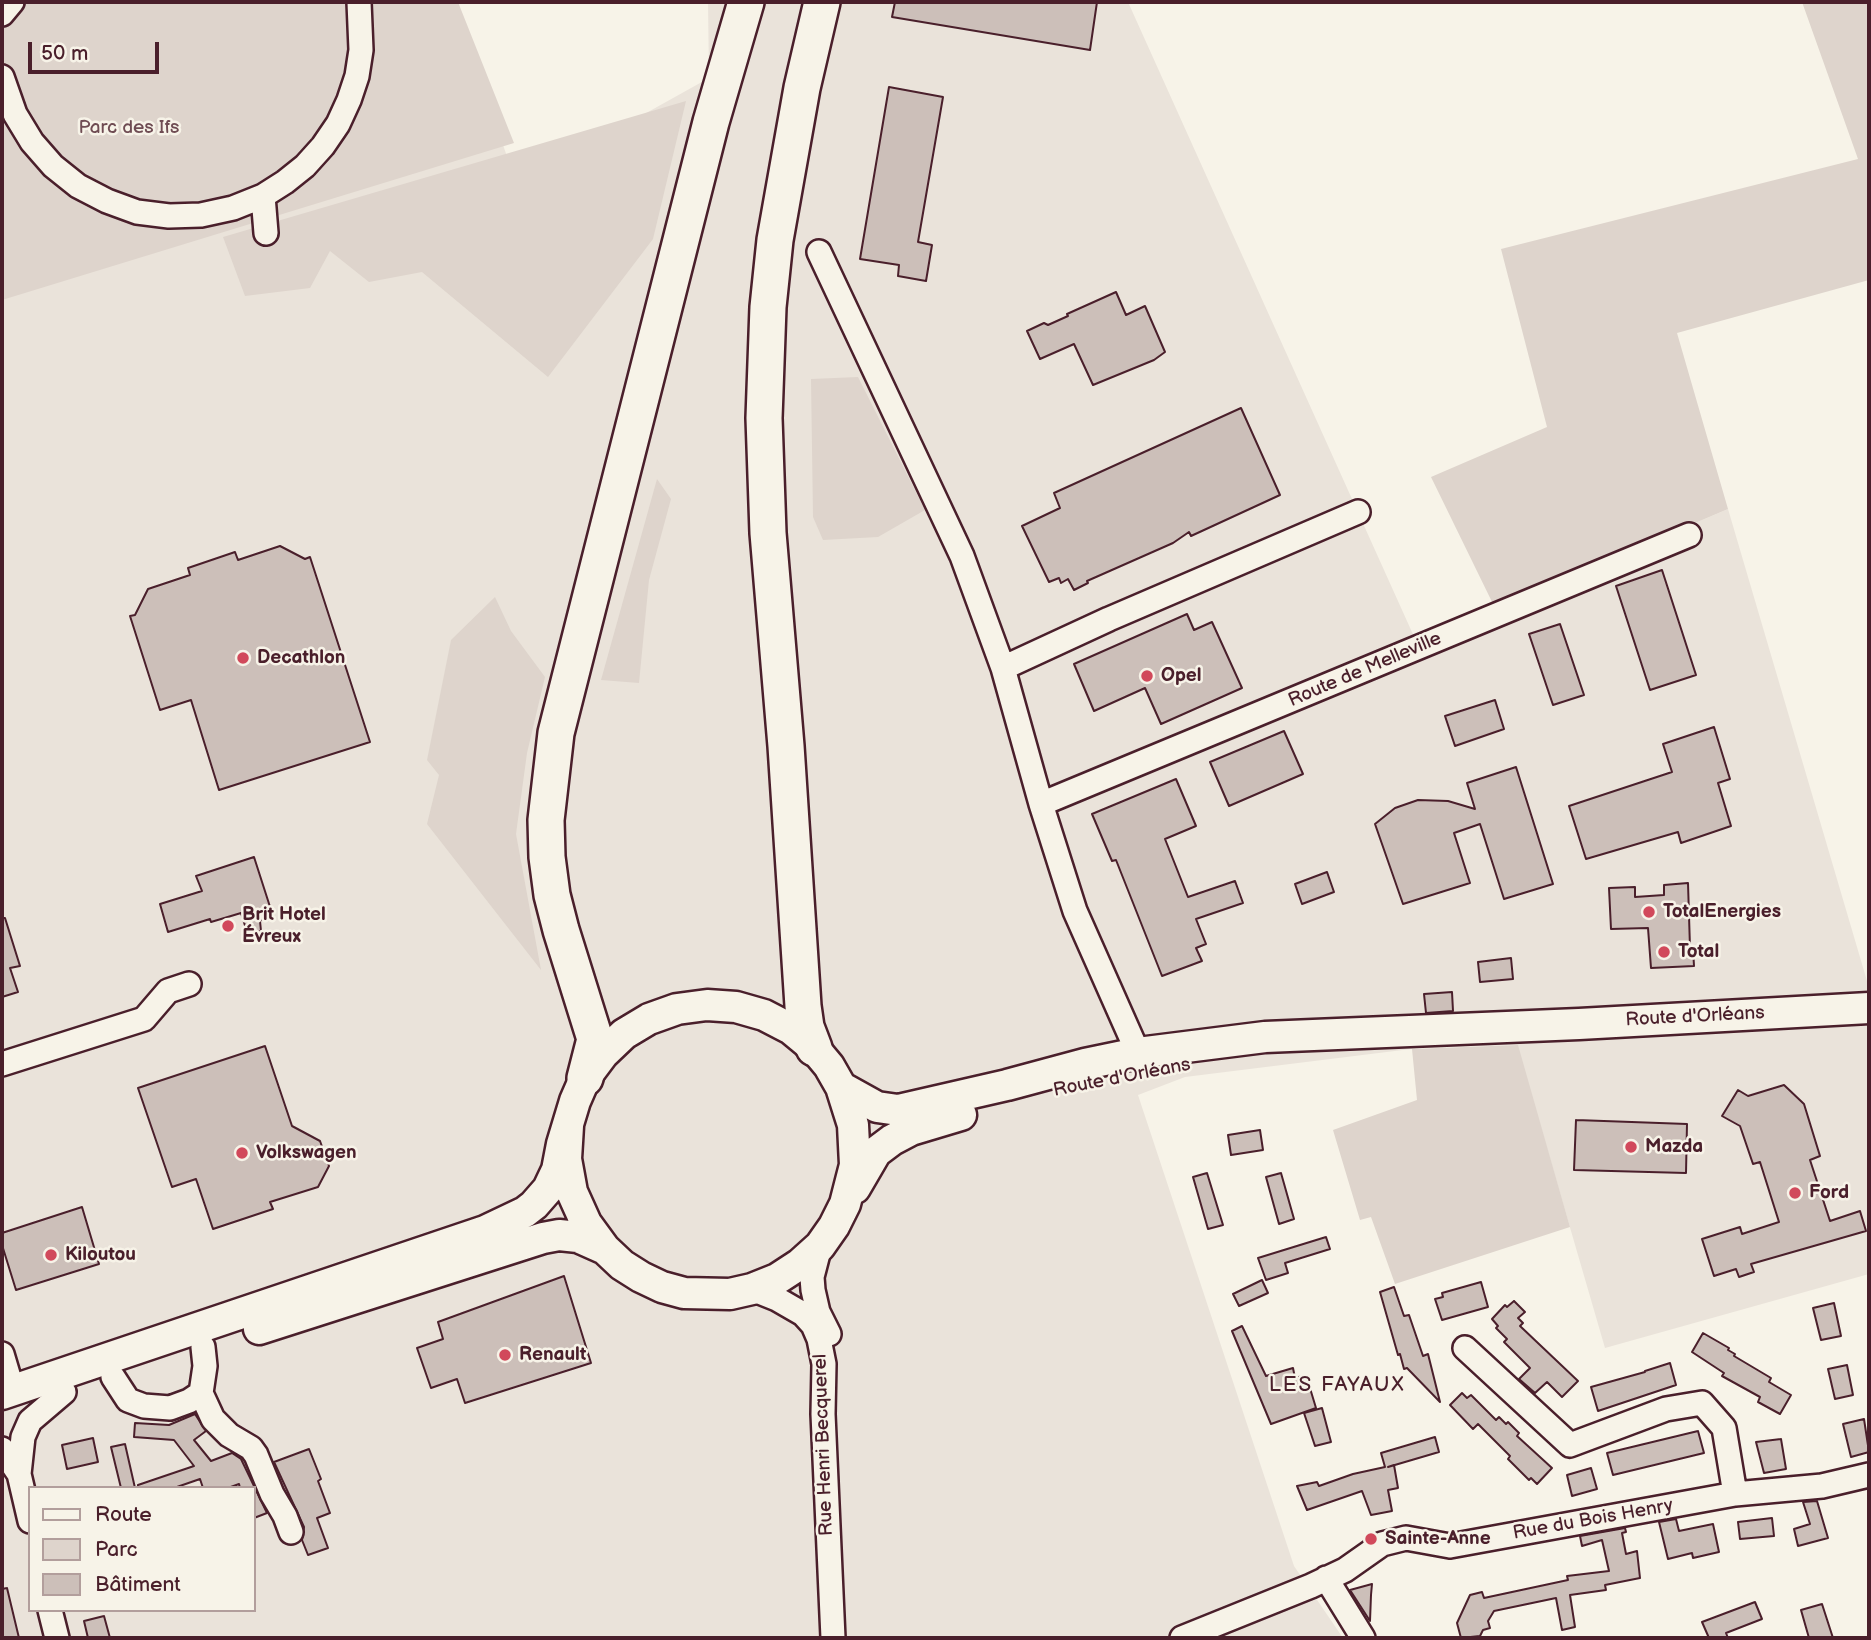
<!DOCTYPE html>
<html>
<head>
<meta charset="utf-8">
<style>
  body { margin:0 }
  #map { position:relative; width:1871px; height:1640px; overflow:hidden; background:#f7f3e8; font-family:"Balsamiq Sans",sans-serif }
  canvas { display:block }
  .frame { position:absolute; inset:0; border:4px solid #4a1f2b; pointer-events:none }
  .legend { position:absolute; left:28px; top:1486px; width:228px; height:126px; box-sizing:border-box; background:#f7f3e8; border:2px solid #b29e9c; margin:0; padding:9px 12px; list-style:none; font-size:21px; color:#4a1f2b }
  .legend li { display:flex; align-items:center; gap:14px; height:35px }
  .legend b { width:35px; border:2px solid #b29e9c }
  .scale { position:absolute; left:28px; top:42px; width:131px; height:32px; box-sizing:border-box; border:4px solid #4a1f2b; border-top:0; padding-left:9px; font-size:21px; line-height:24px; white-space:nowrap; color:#4a1f2b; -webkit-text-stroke:5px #f7f3e8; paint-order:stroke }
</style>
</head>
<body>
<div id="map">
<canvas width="1871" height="1640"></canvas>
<div class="frame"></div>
<ul class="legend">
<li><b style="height:9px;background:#f7f3e8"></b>Route</li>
<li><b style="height:19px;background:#ded4cc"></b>Parc</li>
<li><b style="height:19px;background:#ccbfb9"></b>Bâtiment</li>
</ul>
<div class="scale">50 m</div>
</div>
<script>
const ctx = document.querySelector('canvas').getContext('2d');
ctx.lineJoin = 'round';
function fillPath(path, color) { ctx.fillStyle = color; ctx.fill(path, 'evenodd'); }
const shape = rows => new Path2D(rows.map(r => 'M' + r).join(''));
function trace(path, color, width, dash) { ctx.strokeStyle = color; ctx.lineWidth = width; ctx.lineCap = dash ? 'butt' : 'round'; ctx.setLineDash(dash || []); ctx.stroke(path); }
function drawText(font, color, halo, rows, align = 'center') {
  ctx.font = font + ' "Balsamiq Sans",sans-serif'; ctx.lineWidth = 5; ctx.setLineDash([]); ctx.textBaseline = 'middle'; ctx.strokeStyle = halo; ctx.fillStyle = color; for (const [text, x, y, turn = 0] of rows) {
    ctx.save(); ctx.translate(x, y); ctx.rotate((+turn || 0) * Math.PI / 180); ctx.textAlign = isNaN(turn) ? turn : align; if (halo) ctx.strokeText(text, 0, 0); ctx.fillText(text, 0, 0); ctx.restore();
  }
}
fillPath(shape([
  [2,2,453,2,517,185,709,78,708,2,1128,2,1416,641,1728,509,1867,981,1869,1274,1605,1348,1517,1045,1419,1048,1185,1077,1138,1095,1294,1566,1343,1638,2,1638],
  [30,1488,254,1488,254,1610,30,1610]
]), '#eae3da');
fillPath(shape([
  [2,2,458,2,514,143,2,300],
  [1802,2,1869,2,1869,280,1677,333,1728,509,1495,608,1431,477,1547,427,1501,249,1858,159],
  [686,101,653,239,548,377,422,272,369,282,330,251,310,288,245,296,223,237],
  [858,377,925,510,878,537,823,540,813,517,811,379],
  [657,479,671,499,649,580,639,683,601,680],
  [495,597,511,631,545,677,527,753,516,834,541,970,427,824,439,775,427,760,451,640],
  [1518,1045,1570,1227,1395,1284,1371,1217,1360,1220,1333,1130,1417,1100,1412,1049]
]), '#ded4cc');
const building = shape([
  [895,2,1097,2,1090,50,892,17,895,2],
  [889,87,943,97,918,242,932,245,926,281,898,276,899,265,860,259,889,87],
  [1116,292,1126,315,1145,306,1165,352,1154,360,1093,385,1074,344,1040,359,1027,331,1044,323,1048,325,1068,316,1067,314,1116,292],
  [1241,408,1280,495,1191,536,1189,532,1173,543,1087,581,1088,583,1074,590,1068,579,1061,583,1059,578,1049,582,1022,526,1060,508,1054,493,1241,408],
  [280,546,305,559,310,557,370,742,219,790,191,700,160,710,130,616,135,615,148,589,190,575,188,568,235,552,238,560,280,546],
  [1662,570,1696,675,1650,690,1616,586,1662,570],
  [1187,614,1194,630,1212,622,1242,688,1161,724,1145,688,1094,711,1074,664,1187,614],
  [1560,624,1584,695,1553,705,1529,634,1560,624],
  [1495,700,1504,729,1455,746,1445,716,1495,700],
  [1714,727,1730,779,1718,783,1731,826,1681,843,1678,832,1586,859,1569,806,1672,772,1663,744,1714,727],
  [1284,731,1303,774,1229,806,1210,762,1284,731],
  [1516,767,1553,884,1504,899,1480,824,1454,833,1470,883,1403,904,1375,824,1395,808,1418,800,1448,801,1475,809,1467,783,1516,767],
  [1176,779,1196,826,1165,839,1188,897,1235,881,1243,903,1196,919,1206,944,1196,948,1202,961,1162,976,1116,860,1112,861,1092,814,1176,779],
  [254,857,272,913,260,921,261,931,248,935,241,913,211,922,210,919,168,932,160,904,202,891,196,876,254,857],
  [1327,872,1334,892,1302,904,1295,884,1327,872],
  [1688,883,1690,948,1693,948,1694,966,1651,968,1648,928,1611,929,1609,888,1635,887,1635,897,1664,895,1664,885,1688,883],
  [2,918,5,918,20,966,10,968,18,992,2,997,2,918],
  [1511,958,1513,979,1480,982,1478,962,1511,958],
  [1452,992,1453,1011,1426,1013,1424,994,1452,992],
  [265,1046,292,1126,320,1141,329,1166,318,1187,270,1202,273,1209,213,1229,196,1179,172,1187,138,1088,265,1046],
  [1784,1085,1804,1104,1820,1156,1810,1160,1830,1221,1860,1211,1866,1231,1751,1264,1754,1272,1739,1277,1736,1269,1714,1276,1702,1239,1740,1227,1742,1234,1779,1222,1760,1162,1753,1164,1740,1126,1722,1116,1738,1090,1748,1096,1784,1085],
  [1576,1120,1687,1124,1686,1173,1574,1170,1576,1120],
  [1260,1130,1263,1150,1231,1155,1228,1135,1260,1130],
  [1207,1173,1223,1225,1208,1229,1193,1177,1207,1173],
  [1281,1173,1294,1219,1279,1224,1266,1177,1281,1173],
  [82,1207,99,1264,16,1290,2,1245,2,1233,82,1207],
  [1326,1237,1330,1249,1285,1263,1288,1273,1266,1280,1258,1258,1326,1237],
  [564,1276,591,1363,465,1403,457,1379,431,1388,417,1348,443,1339,438,1322,564,1276],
  [1262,1280,1268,1293,1239,1306,1233,1294,1262,1280],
  [1481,1282,1488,1307,1442,1320,1435,1299,1443,1297,1442,1293,1481,1282],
  [1394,1287,1404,1316,1409,1315,1423,1356,1428,1354,1440,1402,1407,1368,1404,1369,1400,1354,1398,1355,1380,1292,1394,1287],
  [1514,1301,1525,1312,1518,1318,1523,1323,1520,1326,1578,1381,1562,1397,1547,1382,1535,1393,1519,1379,1530,1368,1504,1342,1507,1339,1496,1328,1498,1326,1492,1319,1505,1305,1507,1307,1514,1301],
  [1834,1303,1841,1336,1821,1340,1813,1308,1834,1303],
  [1242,1326,1266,1376,1293,1368,1295,1378,1306,1375,1316,1408,1271,1424,1232,1331,1242,1326],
  [1703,1333,1729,1348,1728,1350,1735,1354,1734,1356,1771,1378,1769,1382,1791,1395,1780,1414,1758,1402,1760,1397,1722,1376,1724,1373,1692,1352,1703,1333],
  [1670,1363,1676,1385,1598,1411,1591,1387,1645,1372,1645,1371,1670,1363],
  [1847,1365,1853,1395,1835,1399,1828,1369,1847,1365],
  [1462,1393,1467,1398,1471,1395,1496,1420,1499,1417,1506,1424,1508,1422,1519,1433,1517,1436,1552,1468,1537,1484,1531,1478,1529,1480,1508,1459,1510,1456,1478,1424,1473,1429,1450,1405,1462,1393],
  [1322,1408,1331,1442,1315,1446,1304,1413,1322,1408],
  [195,1414,206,1431,194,1440,211,1461,232,1453,241,1459,267,1513,254,1518,254,1488,240,1488,239,1484,228,1488,203,1488,200,1479,174,1488,138,1488,138,1485,194,1466,174,1440,134,1437,135,1423,169,1425,195,1414],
  [1864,1419,1869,1452,1851,1457,1843,1424,1864,1419],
  [1698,1431,1704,1453,1613,1475,1607,1453,1698,1431],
  [1435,1437,1439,1452,1388,1467,1394,1465,1398,1488,1388,1490,1392,1511,1371,1515,1362,1491,1307,1510,1297,1486,1317,1482,1319,1486,1353,1474,1385,1467,1381,1453,1435,1437],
  [93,1438,98,1462,67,1469,62,1445,93,1438],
  [1781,1439,1786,1469,1764,1473,1756,1442,1781,1439],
  [125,1444,135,1488,121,1488,111,1447,125,1444],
  [309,1449,321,1479,318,1481,330,1513,317,1518,328,1548,308,1555,302,1540,304,1527,274,1462,309,1449],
  [1591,1468,1597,1489,1572,1496,1567,1475,1591,1468],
  [1817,1501,1828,1538,1798,1546,1794,1529,1810,1524,1803,1502,1817,1501],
  [1772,1518,1774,1536,1740,1539,1738,1522,1772,1518],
  [1676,1519,1679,1531,1713,1524,1719,1552,1693,1558,1692,1553,1668,1559,1659,1522,1676,1519],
  [1625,1528,1626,1532,1622,1533,1626,1554,1637,1551,1640,1578,1605,1585,1606,1590,1570,1595,1575,1627,1562,1630,1556,1598,1494,1611,1488,1621,1490,1628,1483,1630,1480,1636,1461,1638,1457,1623,1470,1595,1482,1592,1484,1598,1568,1580,1567,1576,1609,1571,1602,1540,1582,1546,1580,1536,1625,1528],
  [1372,1584,1371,1595,1370,1621,1350,1590,1372,1584],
  [7,1588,19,1638,2,1638,2,1589,7,1588],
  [1755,1602,1762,1619,1726,1633,1728,1638,1709,1638,1702,1622,1755,1602],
  [1822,1604,1833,1638,1809,1638,1801,1610,1822,1604],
  [104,1616,110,1638,88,1638,84,1621,104,1616]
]);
fillPath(building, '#ccbfb9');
trace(building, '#4a1f2b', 2);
const minor = shape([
  [2,14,12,2],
  [2,77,15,114,32,142,53,166,78,186,107,201,137,212,169,216,201,215,233,208,263,196,285,182,305,166,323,146,338,124,349,100,357,76,361,50,359,2],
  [263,196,266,233],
  [819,252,962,556,1003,668],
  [1041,804,1689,535],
  [1138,1053,1075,911,1041,804,1003,668,1109,619,1358,512],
  [2,1064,144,1019,168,991,189,984],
  [820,1246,812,1277,813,1290,818,1312,829,1334],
  [752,1289,777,1299,803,1314,813,1325,819,1339,824,1364,823,1414,833,1638],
  [203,1347,205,1366,201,1393,213,1419,229,1435,251,1448,256,1455,272,1494,285,1516,291,1532],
  [1465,1348,1570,1445,1666,1409,1702,1403,1724,1428,1735,1494],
  [2,1354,13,1391],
  [113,1377,128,1400,144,1406,170,1408,189,1401,201,1393],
  [2,1449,19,1474,30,1521],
  [19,1474,23,1437,30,1421,64,1392],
  [1326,1578,1363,1638],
  [50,1610,57,1638],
  [1182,1638,1311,1586,1345,1570,1382,1544,1406,1538,1450,1546,1735,1494,1822,1486,1869,1475]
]);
const major = shape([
  [841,1087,877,1107,898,1110,1007,1085,1085,1064,1138,1053,1265,1037,1579,1024,1869,1008],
  [855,1188,876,1152,892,1140,911,1130,961,1115],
  [259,1329,543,1238,559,1235,578,1237,605,1249],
  [2,1394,485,1231,525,1212,534,1205,548,1189,557,1170,562,1144,575,1101,585,1078,603,1054,624,1034,649,1019,677,1009,707,1005,736,1007,764,1015,791,1029,814,1048,829,1066,841,1087,853,1125,855,1165,845,1204,834,1226,820,1246,800,1264,777,1279,752,1289,730,1294,684,1293,662,1287,641,1277,622,1265,605,1249,586,1223,572,1192,566,1159,568,1126]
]);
const highway = shape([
  [814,1048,806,1027,803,1006,786,746,768,533,764,418,768,307,775,240,802,88,822,2],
  [585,1078,595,1039,561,930,552,895,547,857,546,820,556,733,711,122,746,2]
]);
trace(minor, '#4a1f2b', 28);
trace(major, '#4a1f2b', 35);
trace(highway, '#4a1f2b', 40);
trace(minor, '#f7f3e8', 23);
trace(major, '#f7f3e8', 30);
trace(highway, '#f7f3e8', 35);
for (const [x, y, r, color] of [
  [243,658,7,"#d1495b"],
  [1147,676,7,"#d1495b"],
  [1649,912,7,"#d1495b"],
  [228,926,7,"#d1495b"],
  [1664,952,7,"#d1495b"],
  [1631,1147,7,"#d1495b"],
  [242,1153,7,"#d1495b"],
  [1795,1193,7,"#d1495b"],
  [51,1255,7,"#d1495b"],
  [505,1355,7,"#d1495b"],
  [1371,1539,7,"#d1495b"]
]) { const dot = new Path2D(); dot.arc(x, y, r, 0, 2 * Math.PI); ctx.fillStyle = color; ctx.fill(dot); trace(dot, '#f7f3e8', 2.5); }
drawText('19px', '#6f4c53', '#f7f3e8', [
  ["Parc des Ifs",129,128]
]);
drawText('bold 19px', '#4a1f2b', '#f7f3e8', [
  ["Decathlon",257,658],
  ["Opel",1161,676],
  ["TotalEnergies",1663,912],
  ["Brit Hotel",242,915],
  ["Évreux",242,937],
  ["Total",1678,952],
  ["Mazda",1645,1147],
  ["Volkswagen",256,1153],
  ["Ford",1809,1193],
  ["Kiloutou",65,1255],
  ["Renault",519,1355],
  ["Sainte-Anne",1385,1539]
], 'left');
drawText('19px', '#4a1f2b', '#f7f3e8', [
  ["Route de Melleville",1365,670,-23],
  ["Route d'Orléans",1695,1017,-3],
  ["Route d'Orléans",1122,1078,-11],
  ["Rue Henri Becquerel",824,1445,-92],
  ["Rue du Bois Henry",1593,1520,-10]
]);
ctx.letterSpacing = '2px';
drawText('21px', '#4a1f2b', '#f7f3e8', [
  ["LES FAYAUX",1337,1386]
]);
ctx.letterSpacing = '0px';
</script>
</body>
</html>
